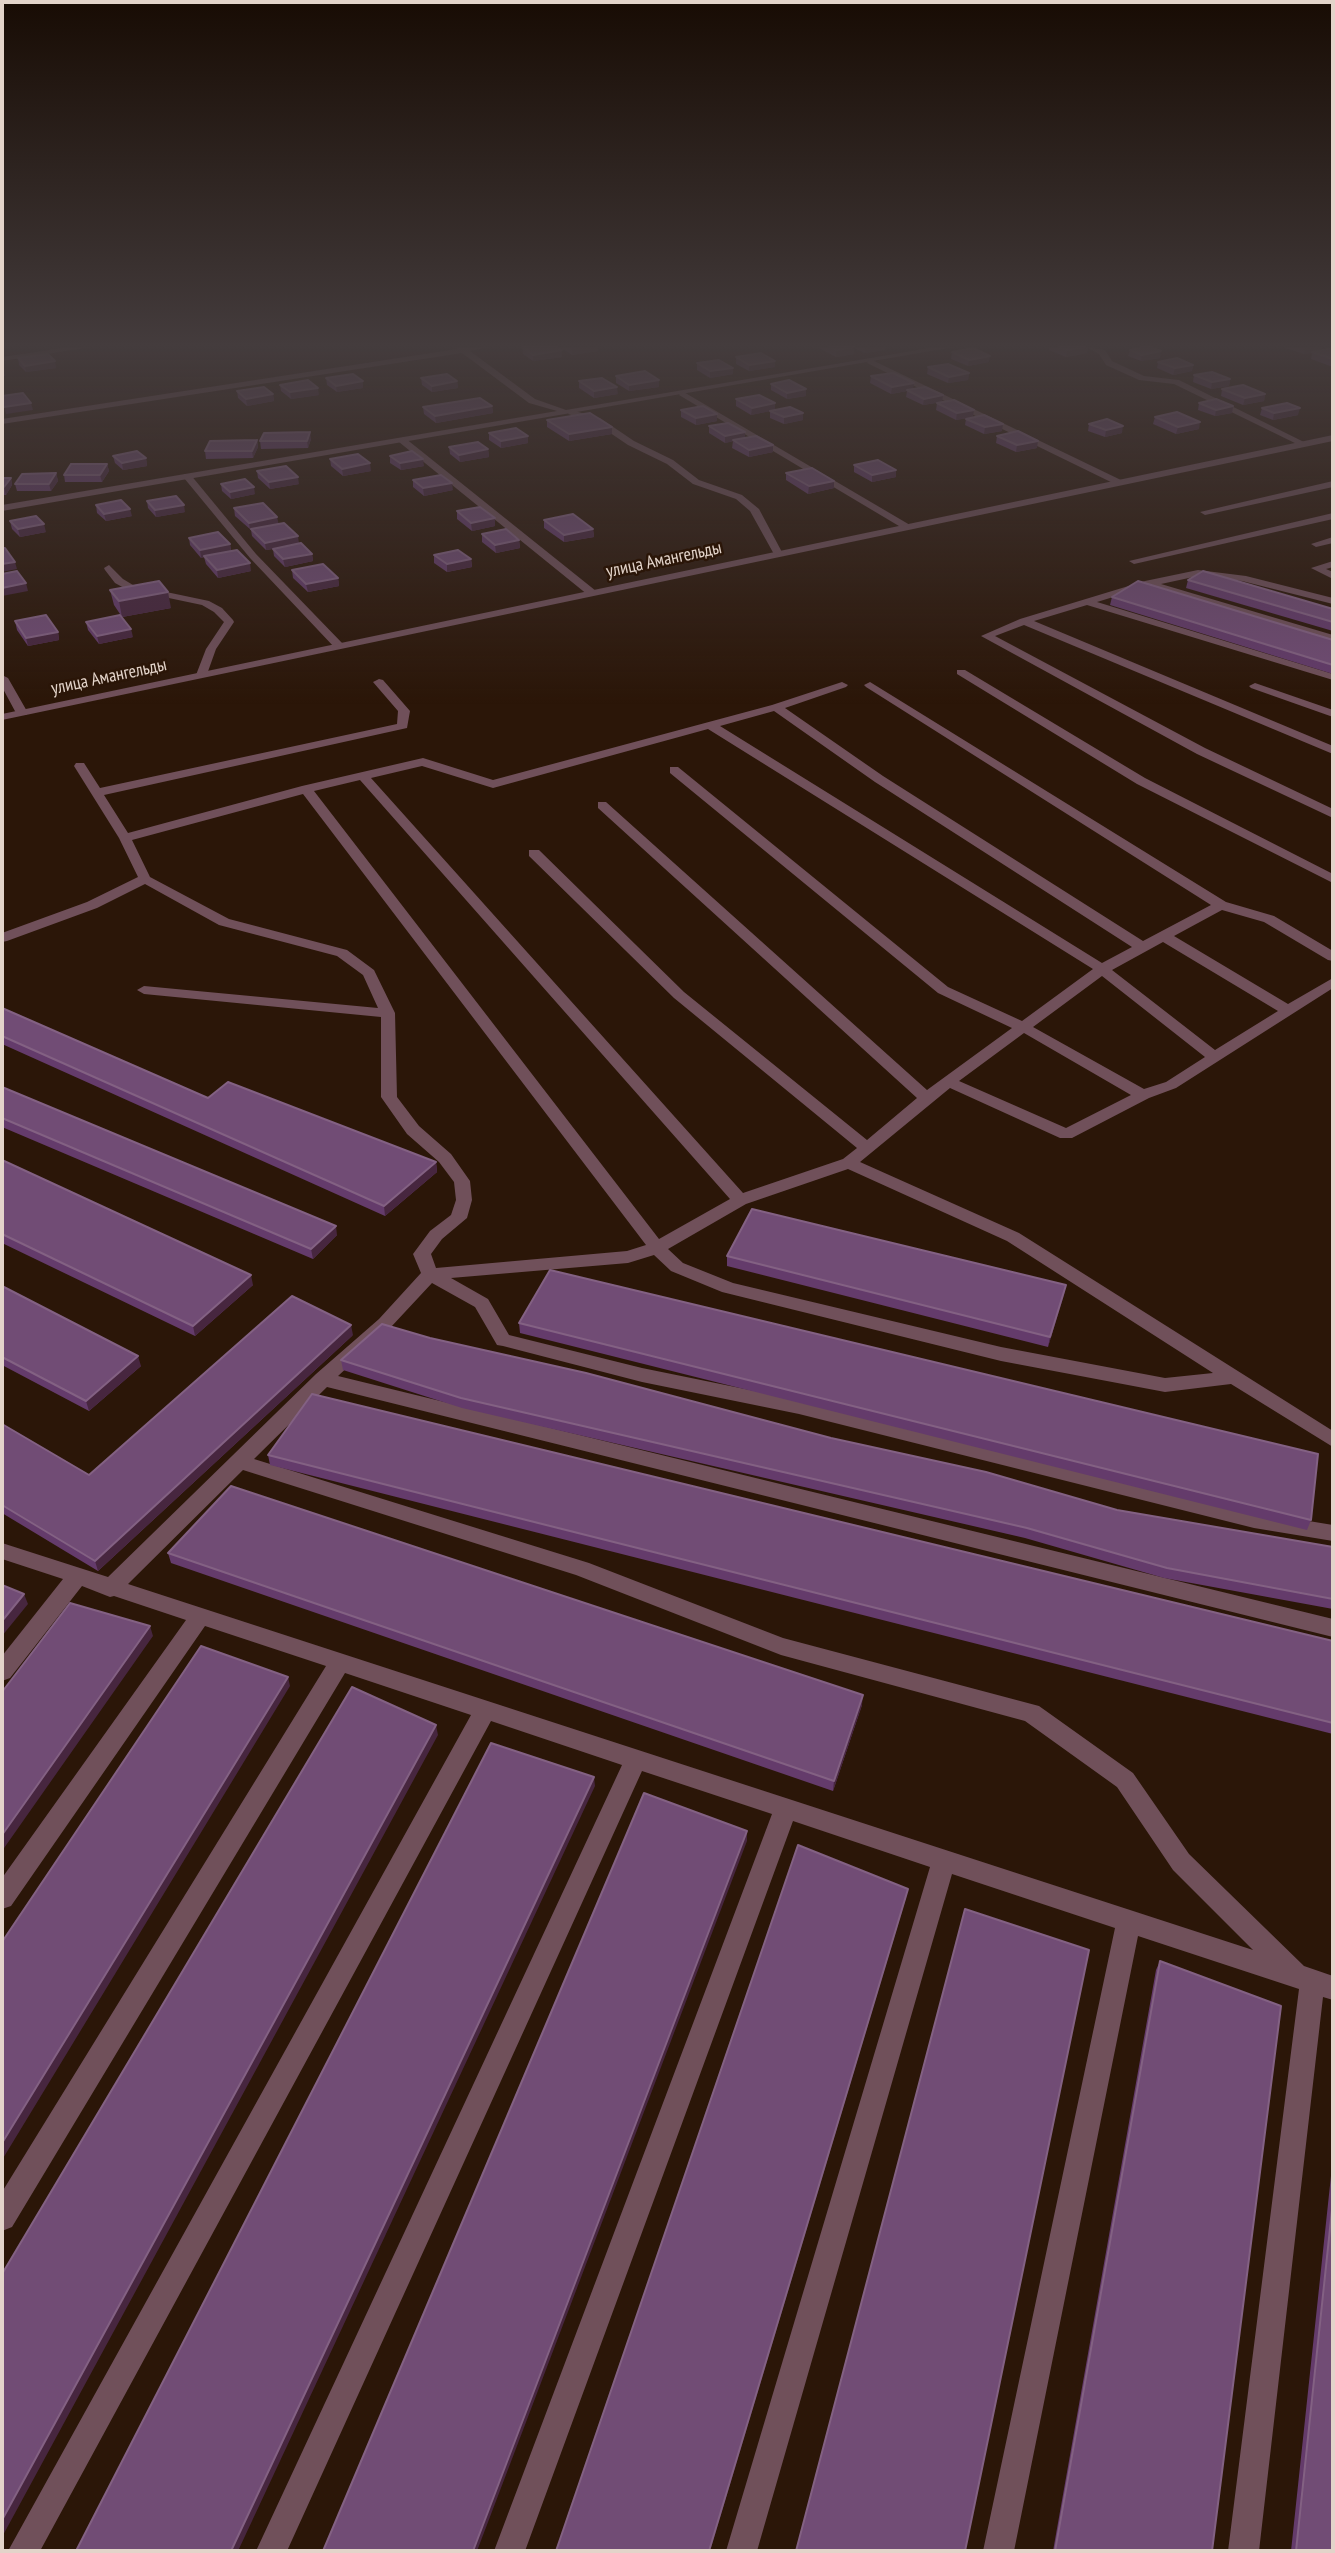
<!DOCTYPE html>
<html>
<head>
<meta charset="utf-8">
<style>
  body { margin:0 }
  #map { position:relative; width:1335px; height:2553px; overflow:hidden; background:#2b1608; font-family:"PT Sans Narrow",sans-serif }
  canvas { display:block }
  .frame { position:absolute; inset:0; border:4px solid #e3d4ca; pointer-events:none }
</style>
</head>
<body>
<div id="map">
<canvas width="1335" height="2553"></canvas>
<div class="frame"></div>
</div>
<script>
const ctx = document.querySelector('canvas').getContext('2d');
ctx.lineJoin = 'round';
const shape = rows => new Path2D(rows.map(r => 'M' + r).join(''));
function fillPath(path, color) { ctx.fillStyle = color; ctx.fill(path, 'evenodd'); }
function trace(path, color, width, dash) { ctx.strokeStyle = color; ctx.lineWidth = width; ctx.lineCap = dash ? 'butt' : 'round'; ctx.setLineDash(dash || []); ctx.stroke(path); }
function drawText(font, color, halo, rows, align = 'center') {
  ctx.font = font + ' "PT Sans Narrow",sans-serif'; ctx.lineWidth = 5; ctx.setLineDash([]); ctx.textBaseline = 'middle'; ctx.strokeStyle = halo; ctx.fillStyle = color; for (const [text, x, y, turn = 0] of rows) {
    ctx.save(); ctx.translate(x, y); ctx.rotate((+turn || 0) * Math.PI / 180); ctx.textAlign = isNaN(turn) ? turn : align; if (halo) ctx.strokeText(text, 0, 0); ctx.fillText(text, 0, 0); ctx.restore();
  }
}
fillPath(shape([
  [1086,347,1105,350,1112,361,1144,376,1179,380,1308,444,1301,446,1174,384,1139,380,1106,365,1099,354,1086,347],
  [870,359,1123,481,1125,483,1117,485,867,363,870,359],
  [682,391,910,525,912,527,904,529,679,395,682,391],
  [571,410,600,418,634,441,673,460,699,480,742,495,759,509,783,554,775,556,750,511,736,499,693,484,667,464,628,445,594,422,568,414,571,410],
  [399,438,405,438,596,591,596,595,588,595,399,442,399,438],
  [184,474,190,474,256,554,343,644,343,648,335,648,250,558,184,478,184,474],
  [1333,481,1333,487,1205,515,1200,512,1333,481],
  [1333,513,1333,519,1134,564,1129,561,1333,513],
  [1333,537,1333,543,1316,547,1311,544,1333,537],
  [1333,561,1333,567,1326,569,1333,572,1333,579,1311,568,1333,561],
  [109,565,123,579,133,585,209,601,222,608,233,620,234,622,216,649,206,677,196,675,206,649,224,622,214,612,202,605,126,589,115,583,105,570,104,568,109,565],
  [1198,570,1246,576,1333,598,1333,604,1242,581,1198,576,1161,584,1333,635,1333,641,1149,586,1097,602,1333,674,1333,680,1087,605,1034,621,1333,746,1333,754,1024,625,995,636,1205,748,1333,809,1333,818,1197,754,981,636,1020,619,1145,581,1198,570],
  [957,670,965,670,1145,778,1333,874,1333,883,1137,784,957,674,957,670],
  [2,675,8,678,28,713,26,715,16,713,2,687,2,675],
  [379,679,383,680,410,711,407,728,104,795,128,833,302,786,423,758,493,780,772,705,842,682,848,685,846,687,785,708,883,776,1143,941,1211,905,866,687,864,685,870,682,1226,902,1274,916,1333,951,1333,961,1328,960,1264,922,1222,910,1174,936,1288,1004,1333,978,1333,988,1176,1088,1149,1098,1072,1138,1060,1138,950,1088,860,1162,1019,1233,1333,1431,1333,1447,1231,1384,1165,1392,1001,1361,722,1292,671,1271,654,1255,628,1263,451,1278,488,1299,509,1335,642,1368,799,1400,1254,1512,1333,1525,1333,1541,1254,1528,799,1414,642,1382,503,1346,497,1345,475,1307,432,1283,391,1327,338,1376,1333,1619,1333,1637,327,1387,254,1459,589,1563,783,1638,1039,1706,1133,1773,1189,1854,1304,1966,1333,1976,1333,2000,1323,1997,1259,2551,1228,2551,1299,1989,1138,1936,1014,2551,983,2551,1115,1928,952,1874,757,2551,726,2551,930,1867,793,1821,525,2551,494,2551,772,1814,642,1771,287,2551,256,2551,622,1765,491,1721,40,2551,8,2551,471,1715,345,1673,12,2227,2,2231,2,2192,326,1666,205,1626,11,1906,2,1909,2,1878,186,1620,114,1596,110,1597,82,1586,10,1678,2,1681,2,1656,63,1579,2,1559,2,1543,108,1577,316,1374,379,1319,421,1273,413,1254,430,1231,451,1215,456,1200,454,1182,439,1162,407,1134,381,1097,381,1017,144,994,137,990,144,986,378,1008,363,975,337,956,219,925,145,884,97,908,7,941,2,942,2,933,87,902,138,877,119,838,74,766,76,763,84,763,100,788,397,724,398,711,373,682,379,679],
  [774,711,875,782,1132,947,1102,963,720,726,774,711],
  [708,729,1093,969,1022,1021,948,987,678,767,670,767,670,773,938,993,1012,1028,927,1090,606,802,598,802,598,808,917,1098,867,1140,684,992,539,850,529,850,529,856,674,998,857,1148,843,1159,743,1193,371,778,422,766,493,788,708,729],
  [360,780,730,1199,659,1239,314,791,360,780],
  [303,794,646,1245,627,1251,436,1268,431,1254,442,1239,467,1218,472,1200,470,1181,451,1154,419,1126,397,1097,395,1013,374,970,347,950,229,919,150,877,132,840,303,794],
  [1163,942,1278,1011,1215,1050,1112,970,1163,942],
  [1102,976,1205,1057,1166,1082,1144,1089,1033,1027,1102,976],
  [1024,1033,1131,1095,1066,1128,959,1081,1024,1033],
  [848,1169,1007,1241,1213,1373,1165,1378,1001,1347,733,1283,683,1263,668,1249,746,1204,848,1169],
  [243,1470,576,1575,781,1655,1025,1721,1117,1787,1173,1870,1253,1950,128,1584,243,1470],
  [1255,683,1333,710,1333,717,1251,688,1249,686,1255,683]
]), '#70505a');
fillPath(shape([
  [69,347,91,347,2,361,2,357,69,347],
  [455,347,488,347,470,351,535,399,566,410,935,347,954,347,2,511,2,505,557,411,529,403,462,353,2,424,2,419,457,349,455,347]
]), '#70505a');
fillPath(shape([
  [1333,435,1333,441,2,720,2,714,1333,435]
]), '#70505a');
fillPath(shape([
  [522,347,562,350,562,357,533,361,523,354],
  [560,347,598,347,598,351,572,355],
  [817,347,885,347,885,350,865,353,854,348,854,354,836,357],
  [1049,347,1088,347,1087,353,1066,357,1049,350],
  [1322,347,1321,351,1333,351,1333,366,1330,366,1311,359,1312,353,1304,354,1285,348],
  [1130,350,1160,358,1141,361,1128,356],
  [952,352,989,362,968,366,951,359],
  [736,357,775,367,749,371,736,364],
  [18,358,56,368,26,372,19,365],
  [1158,362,1193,365,1192,371,1173,375,1157,368],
  [697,363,733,368,733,374,710,378,697,370],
  [928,367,969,373,968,380,948,383,927,374],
  [1194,375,1230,379,1229,386,1211,389,1193,382],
  [616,376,659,380,659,387,629,391,616,383],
  [871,376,913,389,943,395,942,402,923,405,906,397,907,391,891,394,870,383],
  [326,378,363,381,363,388,337,392,327,385],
  [421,378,457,381,458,388,432,392,422,385],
  [579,381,618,394,594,398,579,388],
  [771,384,806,396,787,399,771,390],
  [280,385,319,395,291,399,281,391],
  [1222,389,1265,394,1264,401,1243,405,1221,396],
  [237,391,273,394,274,401,247,406,238,398],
  [736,399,775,403,775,410,803,420,784,424,770,418,770,411,751,415,736,406],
  [937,403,973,417,956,420,936,410],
  [1199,403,1233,406,1232,413,1215,416,1198,410],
  [492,406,493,413,436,423,424,414,423,407],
  [1262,408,1298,415,1273,420,1260,415],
  [681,410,717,414,717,421,696,425,681,417],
  [1155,417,1199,429,1176,434,1153,424],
  [966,419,1002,431,984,434,965,425],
  [547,420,612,427,612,434,569,441,547,427],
  [1089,424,1122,433,1105,437,1088,431],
  [709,426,745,432,745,438,773,452,749,457,732,448,733,441,725,443,709,433],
  [489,433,528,443,501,448,489,440],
  [997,436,1037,448,1016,452,996,443],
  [311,439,308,448,261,449,260,441],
  [257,440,258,447,253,458,206,459,205,451],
  [449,447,488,449,489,457,460,462,450,454],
  [113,456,146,458,147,466,123,470,115,463],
  [390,456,424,466,401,470,390,463],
  [330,459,371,471,343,476,331,466],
  [107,464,109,471,102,482,65,482,64,475],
  [854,465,896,477,872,482,854,472],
  [257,471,299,484,270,489,258,478],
  [56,473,58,481,51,491,17,491,15,484],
  [786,473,834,481,834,488,808,494,786,480],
  [2,478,11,478,12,485,6,495,2,495],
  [413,480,453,490,424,496,413,487],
  [221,484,255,494,231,499,222,491],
  [147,501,185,512,156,517,148,508],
  [96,505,132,516,106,521,97,513],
  [234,508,278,524,312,554,313,561,285,567,274,556,273,549,266,550,252,536,251,530,235,516],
  [457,511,495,526,472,531,457,519],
  [544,520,593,529,594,537,564,542,544,528],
  [10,521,46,532,20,537,12,529],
  [482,534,519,540,520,548,496,553,482,542],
  [189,538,230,544,231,551,251,571,218,578,206,564,204,557,201,558,190,545],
  [434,555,471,559,472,567,447,572,434,563],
  [292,570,338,578,339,586,308,592,293,578],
  [1188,580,1333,609,1333,631,1186,588],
  [110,590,171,608,122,617,114,605],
  [1112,597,1333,640,1333,674,1110,605],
  [15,621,58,632,59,640,28,646,17,630],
  [86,622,133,637,99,644,88,630],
  [2,1008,208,1098,436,1162,437,1172,385,1216,2,1044],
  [2,1087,337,1235,313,1259,2,1127],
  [2,1160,253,1285,195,1336,2,1243],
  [727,1256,1066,1285,1048,1347,727,1266],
  [2,1286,141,1366,89,1411,2,1365],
  [519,1323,1311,1520,1307,1530,520,1333],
  [353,1335,98,1571,2,1513,2,1424,89,1475],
  [430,1338,1117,1510,1333,1547,1333,1609,1164,1578,1025,1538,462,1408,343,1370,341,1360],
  [268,1455,1333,1641,1333,1734,270,1465],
  [168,1553,862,1705,833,1791,171,1563],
  [1160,1961,1212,2551,1053,2551,1156,1970],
  [1333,2157,1333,2551,1291,2551]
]), '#643b6b');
fillPath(shape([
  [580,347,598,347,598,351,572,355,572,349],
  [854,347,854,354,836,357,836,350],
  [865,347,885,347,885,350,865,353],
  [1088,347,1087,353,1066,357,1067,350],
  [1309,347,1322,347,1321,351,1304,354,1305,348],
  [562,350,562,357,533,361,533,355],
  [1161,351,1160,358,1141,361,1142,355],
  [990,356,989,362,968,366,969,360],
  [55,361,56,368,26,372,25,366],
  [775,361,775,367,749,371,749,365],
  [1193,365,1192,371,1173,375,1175,368],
  [733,368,733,374,710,378,710,371],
  [2,369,4,369,5,376,2,376],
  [969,373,968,380,948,383,949,377],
  [1230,379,1229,386,1211,389,1212,382],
  [659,380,659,387,629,391,629,385],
  [363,381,363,388,337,392,336,386],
  [457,381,458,388,432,392,432,386],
  [914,383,913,390,891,394,892,387],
  [617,387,618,394,594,398,594,391],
  [318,388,319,395,291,399,290,392],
  [806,389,806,396,787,399,787,393],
  [273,394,274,401,247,406,246,399],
  [1265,394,1264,401,1243,405,1245,398],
  [943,395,942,402,923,405,924,399],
  [31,403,33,410,6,414,4,407],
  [775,403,775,410,751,415,752,408],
  [492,406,493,413,436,423,435,416],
  [1233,406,1232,413,1215,416,1216,410],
  [1300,408,1298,415,1273,420,1274,413],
  [974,410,973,417,956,420,957,413],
  [803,413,803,420,784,424,784,417],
  [717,414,717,421,696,425,696,418],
  [1200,422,1199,429,1176,434,1178,427],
  [1003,424,1002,431,984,434,985,427],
  [1123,426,1122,433,1105,437,1106,430],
  [612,427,612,434,569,441,569,434],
  [310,432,311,439,308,448,307,441],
  [745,432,745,439,725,443,725,436],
  [528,436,528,443,501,448,501,441],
  [257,440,258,447,253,458,252,451],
  [1038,441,1037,448,1016,452,1017,445],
  [773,445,773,452,749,457,749,450],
  [488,449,489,457,460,462,459,455],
  [146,458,147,466,123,470,122,463],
  [423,459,424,466,401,470,400,463],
  [370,463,371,471,343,476,342,469],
  [107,464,109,471,102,482,100,475],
  [896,470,896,477,872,482,872,475],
  [56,473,58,481,51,491,49,484],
  [298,477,299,484,270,489,269,482],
  [11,478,12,485,6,495,4,487],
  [834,481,834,488,808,494,809,486],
  [452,483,453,490,424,496,423,488],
  [254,487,255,494,231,499,230,492],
  [184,505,185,512,156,517,155,510],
  [130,509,132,516,106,521,104,514],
  [277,517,279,525,250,530,249,523],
  [495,518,495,526,472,531,471,523],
  [44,524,46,532,20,537,18,529],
  [593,529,594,537,564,542,564,535],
  [298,536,299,544,266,550,265,543],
  [519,540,520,548,496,553,495,545],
  [230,544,231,552,201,558,200,550],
  [312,554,313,561,285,567,283,559],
  [471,559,472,567,447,572,447,564],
  [15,562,17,569,2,572,2,564],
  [250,563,251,571,218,578,217,570],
  [338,578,339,586,308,592,306,584],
  [26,583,28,591,2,596,2,588],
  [168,592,171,608,122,617,119,601],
  [131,629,133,637,99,644,97,636],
  [58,632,59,640,28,646,26,638],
  [436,1162,437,1172,385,1216,384,1206],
  [336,1226,337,1235,313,1259,311,1249],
  [251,1275,253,1285,195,1336,193,1326],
  [1066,1285,1064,1295,1048,1347,1050,1337],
  [351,1325,353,1335,98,1571,95,1561],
  [138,1356,141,1366,89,1411,86,1401],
  [24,1594,28,1604,2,1636,2,1621],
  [150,1626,153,1636,2,1851,2,1835],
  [288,1677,290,1686,2,2160,2,2143],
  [863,1695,862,1705,833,1791,834,1781],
  [436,1725,438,1735,2,2537,2,2520],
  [594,1777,595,1786,238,2551,231,2551],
  [747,1831,747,1841,477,2551,473,2551],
  [908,1889,906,1898,710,2551,709,2551]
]), '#47263f');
const building = shape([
  [522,347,557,347,562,350,533,355,522,347],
  [830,347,854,347,836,350,830,347],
  [1059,347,1085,347,1067,350,1059,347],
  [1143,347,1151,347,1161,351,1142,355,1130,350,1143,347],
  [973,348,990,356,969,360,952,352,973,348],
  [1329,349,1333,351,1333,359,1312,352,1329,349],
  [761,353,775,361,749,365,736,357,761,353],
  [48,354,55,361,25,366,18,358,48,354],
  [1177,358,1193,365,1175,368,1158,362,1177,358],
  [719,360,733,368,710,371,697,363,719,360],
  [948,364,969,373,949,377,928,367,948,364],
  [645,371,659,380,629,385,616,376,645,371],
  [1212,372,1230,379,1212,382,1194,375,1212,372],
  [893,373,914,383,892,387,871,376,893,373],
  [353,374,363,381,336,386,326,378,353,374],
  [447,374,457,381,432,386,421,378,447,374],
  [602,378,617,387,594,391,579,381,602,378],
  [308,380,318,388,290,392,280,385,308,380],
  [789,380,806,389,787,393,771,384,789,380],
  [1243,385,1265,394,1245,398,1222,389,1243,385],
  [264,387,273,394,246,399,237,391,264,387],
  [925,387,943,395,924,399,907,390,925,387],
  [23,393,31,403,4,407,2,404,2,396,23,393],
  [759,395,775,403,752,408,736,399,759,395],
  [480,398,492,406,435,416,423,407,480,398],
  [1216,399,1233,406,1216,410,1199,403,1216,399],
  [954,400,974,410,957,413,937,403,954,400],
  [1287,403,1300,408,1274,413,1262,408,1287,403],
  [703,406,717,414,696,418,681,410,703,406],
  [790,407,803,413,784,417,770,411,790,407],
  [1177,412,1200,422,1178,427,1155,417,1177,412],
  [590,413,612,427,569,434,547,420,590,413],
  [984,415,1003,424,985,427,966,419,984,415],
  [1107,419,1123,426,1106,430,1089,424,1107,419],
  [728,423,745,432,725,436,709,426,728,423],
  [516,428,528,436,501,441,489,433,516,428],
  [1018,431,1038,441,1017,445,997,436,1018,431],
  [310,432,307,441,260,441,264,433,310,432],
  [756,436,773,445,749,450,733,440,756,436],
  [257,440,252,451,205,451,210,441,257,440],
  [478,442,488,449,459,455,449,447,478,442],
  [137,451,146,458,122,463,113,456,137,451],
  [412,451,423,459,400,463,390,456,412,451],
  [358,454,370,463,342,469,330,459,358,454],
  [878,460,896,470,872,475,854,465,878,460],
  [71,464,107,464,100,475,64,475,71,464],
  [286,466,298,477,269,482,257,471,286,466],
  [812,468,834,481,809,486,786,473,812,468],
  [56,473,49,484,15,484,22,474,56,473],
  [441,475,452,483,423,488,413,480,441,475],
  [2,478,11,478,4,487,2,487,2,478],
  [245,479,254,487,230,492,221,484,245,479],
  [176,496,184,505,155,510,147,501,176,496],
  [121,500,130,509,104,514,96,505,121,500],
  [263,503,277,517,249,523,234,508,263,503],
  [480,507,495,518,471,523,457,511,480,507],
  [573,514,593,529,564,535,544,520,573,514],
  [36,516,44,524,18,529,10,521,36,516],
  [284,523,298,536,265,543,251,529,284,523],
  [506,529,519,540,495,545,482,534,506,529],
  [218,532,230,544,200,550,189,538,218,532],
  [301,543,312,554,283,559,273,549,301,543],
  [2,548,5,548,15,562,2,564,2,548],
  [237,550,250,563,217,570,204,556,237,550],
  [458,550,471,559,447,564,434,555,458,550],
  [323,564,338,578,306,584,292,570,323,564],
  [17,571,26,583,2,588,2,574,17,571],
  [1203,571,1333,609,1333,622,1188,580,1203,571],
  [159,581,168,592,119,601,110,590,159,581],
  [1138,581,1333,640,1333,665,1112,597,1138,581],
  [46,615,58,632,26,638,15,621,46,615],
  [120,615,131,629,97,636,86,622,120,615],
  [2,1008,208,1098,228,1082,436,1162,384,1206,2,1036,2,1008],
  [2,1087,336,1226,311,1249,2,1118,2,1087],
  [2,1160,251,1275,193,1326,2,1234,2,1160],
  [752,1209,1066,1285,1050,1337,727,1256,752,1209],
  [550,1270,1318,1454,1311,1520,519,1323,550,1270],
  [2,1286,138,1356,86,1401,2,1357,2,1286],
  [292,1296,351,1325,95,1561,2,1505,2,1424,89,1475,292,1296],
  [382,1324,430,1338,586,1373,831,1438,986,1472,1117,1510,1333,1547,1333,1599,1167,1568,1027,1528,461,1398,341,1360,382,1324],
  [312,1394,1333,1641,1333,1723,268,1455,312,1394],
  [231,1486,863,1695,834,1781,168,1553,231,1486],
  [2,1585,24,1594,2,1621,2,1585],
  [70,1603,150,1626,2,1835,2,1692,70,1603],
  [201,1646,288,1677,2,2143,2,1942,201,1646],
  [352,1687,436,1725,2,2520,2,2274,352,1687],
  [491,1743,594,1777,231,2551,76,2551,491,1743],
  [644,1793,747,1831,473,2551,323,2551,644,1793],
  [798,1845,908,1889,709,2551,556,2551,798,1845],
  [965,1909,1089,1950,965,2551,796,2551,965,1909],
  [1160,1961,1281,2006,1212,2551,1055,2551,1160,1961],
  [1333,2200,1333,2551,1296,2551,1333,2200]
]);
fillPath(building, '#714c75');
trace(building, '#836183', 2);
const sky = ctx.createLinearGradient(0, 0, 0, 705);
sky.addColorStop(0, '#180c04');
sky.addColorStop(0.49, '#443c3d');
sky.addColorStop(1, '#443c3d00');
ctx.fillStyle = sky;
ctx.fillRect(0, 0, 1335, 705);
drawText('18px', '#e3d4ca', '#2b1608', [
  ["улица Амангельды",664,560,-12],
  ["улица Амангельды",109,677,-12]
]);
</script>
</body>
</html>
